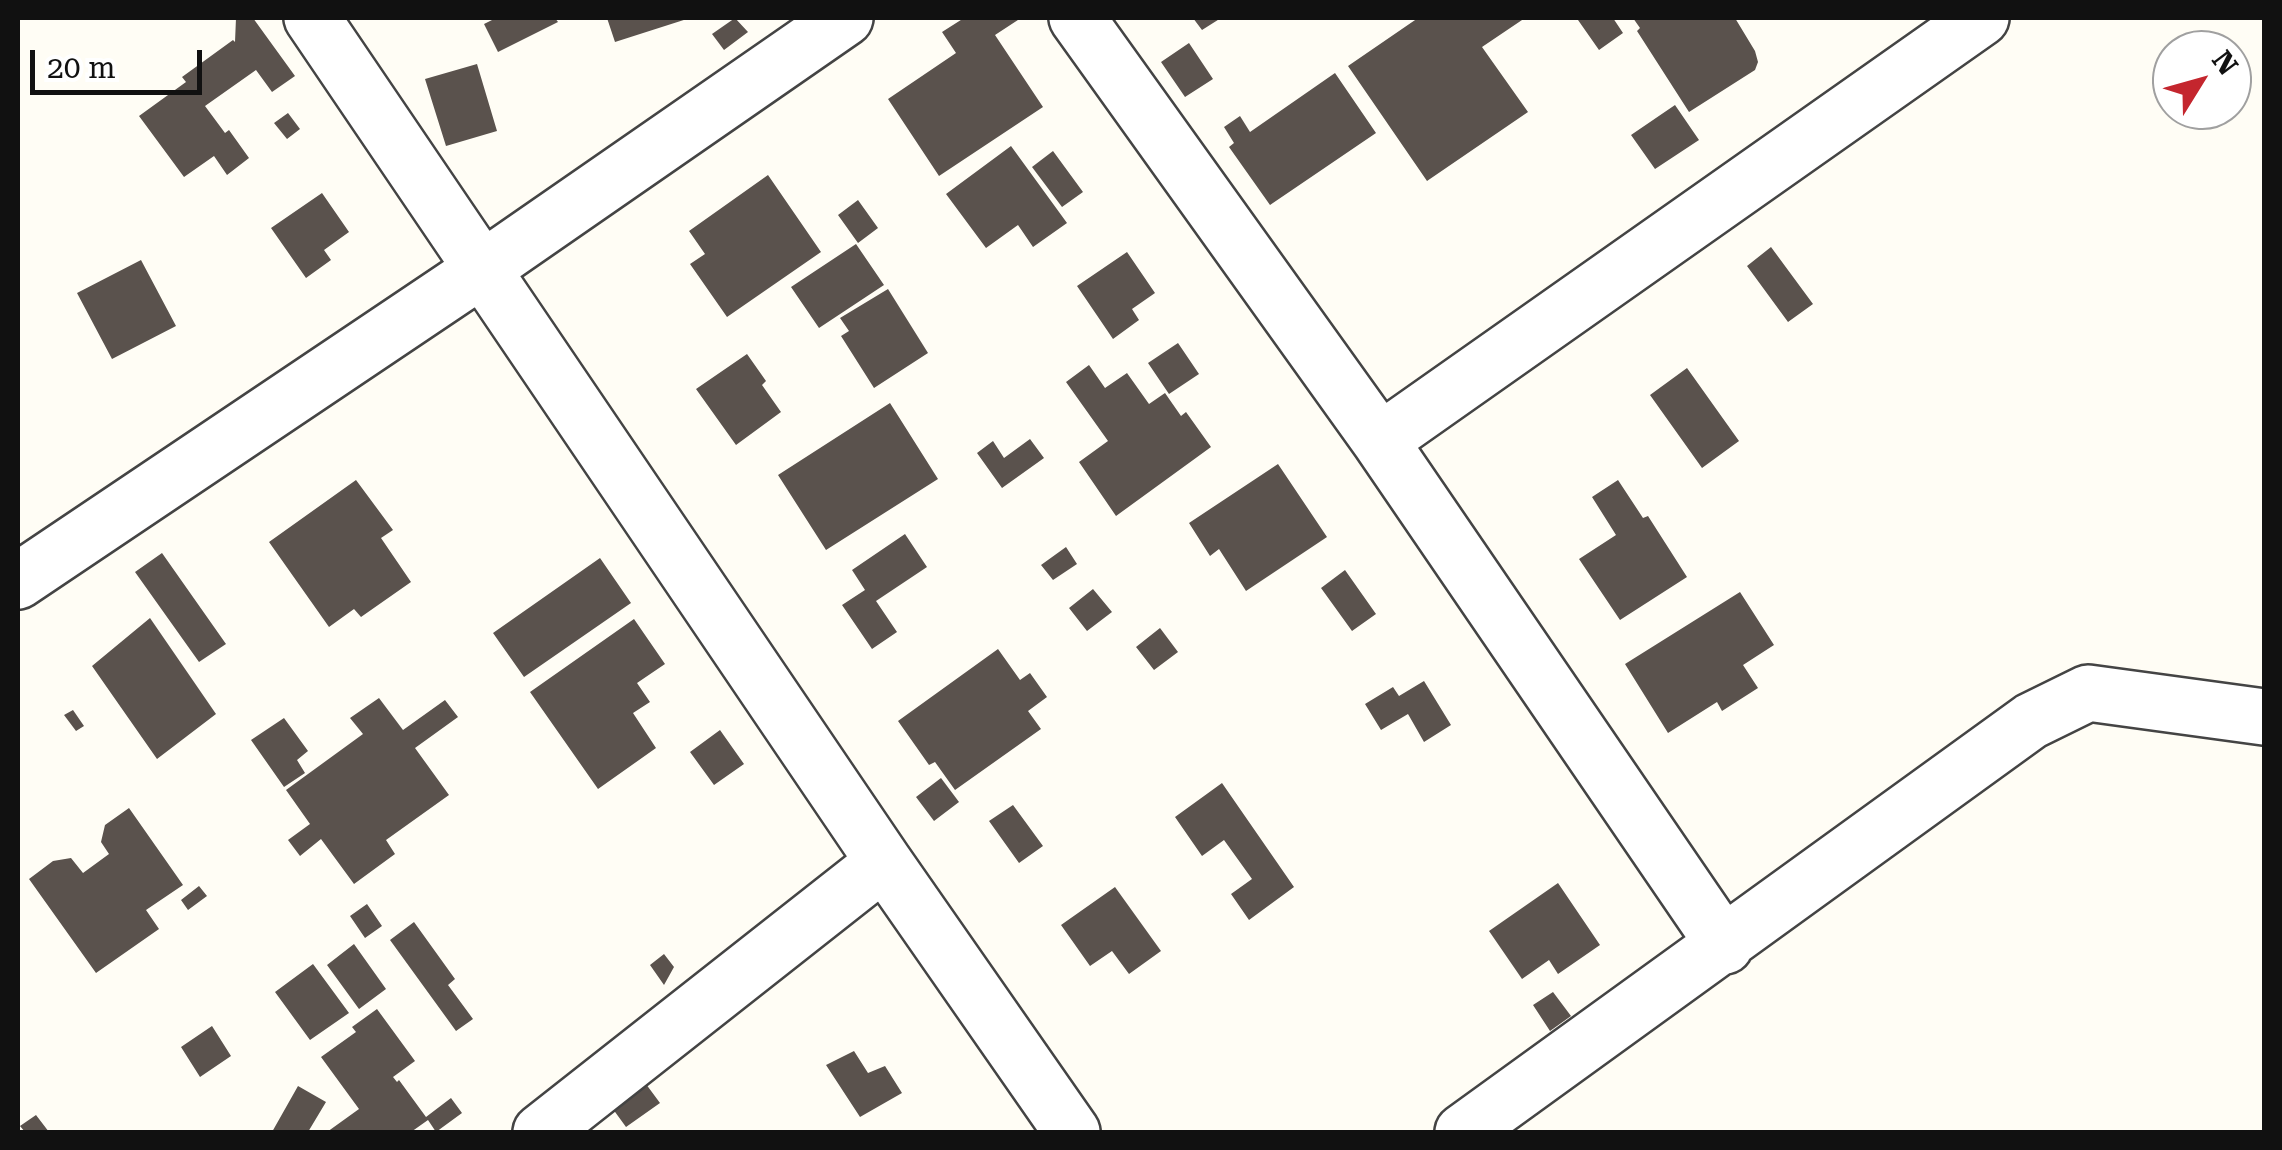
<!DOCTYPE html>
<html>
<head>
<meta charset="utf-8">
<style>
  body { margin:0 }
  #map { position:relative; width:2282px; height:1150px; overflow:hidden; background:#fffdf5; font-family:"Roboto Serif",serif }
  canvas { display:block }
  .frame { position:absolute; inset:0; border:20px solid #111; pointer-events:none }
  .north { position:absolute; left:2152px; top:30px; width:100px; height:100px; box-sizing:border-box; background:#fff; border:2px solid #a0a0a0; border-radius:50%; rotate:53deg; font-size:28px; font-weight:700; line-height:40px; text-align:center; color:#111 }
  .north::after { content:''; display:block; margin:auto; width:35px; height:45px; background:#c4262e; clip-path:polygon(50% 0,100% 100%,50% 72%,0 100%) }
  .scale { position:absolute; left:30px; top:50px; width:172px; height:45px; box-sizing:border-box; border:5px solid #111; border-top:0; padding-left:12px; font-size:30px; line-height:35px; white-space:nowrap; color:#111; -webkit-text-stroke:8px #fff; paint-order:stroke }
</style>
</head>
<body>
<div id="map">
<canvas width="2282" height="1150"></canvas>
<div class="frame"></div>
<div class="north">N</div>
<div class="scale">20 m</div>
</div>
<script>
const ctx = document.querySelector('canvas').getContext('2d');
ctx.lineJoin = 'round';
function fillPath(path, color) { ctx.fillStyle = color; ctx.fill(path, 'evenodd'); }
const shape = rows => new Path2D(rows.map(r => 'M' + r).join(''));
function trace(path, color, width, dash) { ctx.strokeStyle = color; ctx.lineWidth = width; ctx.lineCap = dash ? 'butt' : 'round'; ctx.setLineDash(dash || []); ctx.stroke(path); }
fillPath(shape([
  [236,18,253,18,295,76,272,92,256,70,205,106,225,133,229,130,249,158,227,175,214,156,184,177,139,116,186,82,182,77,233,40,235,42],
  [496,18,555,18,558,22,498,52,484,24],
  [607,18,690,18,615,42],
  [735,18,748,32,724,50,712,34],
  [964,18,1021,18,995,35,1043,107,939,176,888,99,956,53,942,32],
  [1193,18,1221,18,1202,30],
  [1418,18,1525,18,1482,47,1528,112,1427,181,1348,66],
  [1581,18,1613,18,1623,33,1599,50,1578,20],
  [1633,18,1735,18,1755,51,1758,62,1755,70,1689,112,1637,31,1640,28],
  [1189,43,1213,79,1185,97,1161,62],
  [477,64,497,131,446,146,425,79],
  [1335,73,1376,133,1270,205,1229,147,1234,143,1224,127,1240,116,1250,132],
  [1675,105,1699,140,1655,169,1631,135],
  [288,113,300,129,287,139,274,123],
  [1011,146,1067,223,1033,247,1018,225,986,248,946,194],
  [1053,151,1083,192,1062,207,1032,167],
  [768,175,821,252,727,317,690,264,705,254,689,231],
  [322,193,349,232,324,250,331,260,306,278,271,228],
  [858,200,878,228,858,243,838,215],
  [856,244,884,285,819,328,791,287],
  [1771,247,1813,304,1788,322,1747,266],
  [1127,252,1155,293,1132,309,1139,320,1113,339,1077,286],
  [141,260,176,326,112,359,77,293],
  [888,289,928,353,874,388,841,336,849,331,840,318],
  [1178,343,1199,374,1169,394,1148,363],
  [747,354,766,381,762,385,781,412,736,445,696,389],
  [1089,365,1105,388,1127,373,1149,404,1165,393,1181,416,1186,412,1211,447,1116,516,1079,462,1108,441,1066,382],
  [1687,368,1739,441,1702,468,1650,395],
  [890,403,938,479,826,550,778,475],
  [1030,439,1044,458,1002,488,977,453,993,441,1004,458],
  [1278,464,1327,537,1246,591,1219,549,1210,556,1189,523],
  [356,480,393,530,381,538,411,582,361,617,354,609,329,627,269,542],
  [1618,480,1643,518,1648,516,1687,577,1620,620,1579,559,1616,535,1592,497],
  [905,534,927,567,876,601,897,632,872,649,842,605,865,590,852,570],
  [1066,547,1077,564,1053,580,1041,565],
  [162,553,226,644,199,662,135,572],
  [600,558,631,603,524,677,493,633],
  [1345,570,1376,614,1352,631,1321,588],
  [1093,589,1112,612,1087,631,1069,608],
  [1740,592,1774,645,1743,665,1758,688,1722,711,1717,702,1668,733,1625,664],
  [150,618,216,714,157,759,92,666],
  [634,619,665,664,637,683,650,702,633,713,656,748,598,789,530,692],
  [1160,628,1178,652,1154,670,1136,647],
  [998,649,1020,680,1030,673,1047,697,1028,711,1041,729,955,790,935,762,929,765,898,721],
  [1424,681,1451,725,1424,742,1408,714,1381,730,1365,704,1393,687,1399,696],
  [379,698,403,730,445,700,458,717,415,748,449,795,386,840,395,854,354,884,321,839,300,856,288,840,310,824,286,790,363,734,350,718],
  [73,710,84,726,76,731,64,715],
  [284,718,308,751,297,760,305,773,284,787,251,740],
  [720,730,744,764,714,785,690,752],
  [941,778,959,802,934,821,916,797],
  [1222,783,1294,887,1249,920,1231,894,1252,879,1224,840,1202,856,1175,817],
  [1013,805,1043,846,1019,863,989,821],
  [129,808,183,885,146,910,159,929,96,973,29,879,53,861,71,858,83,873,109,854,101,842,105,825],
  [1558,883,1600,945,1558,974,1549,960,1522,979,1489,931],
  [199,886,207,896,188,910,181,900],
  [1115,887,1161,951,1129,974,1112,951,1090,966,1061,925],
  [367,904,382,926,365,938,350,916],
  [414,922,455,979,448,985,473,1019,456,1031,390,940],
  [354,944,386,989,359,1009,327,965],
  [664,954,674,967,664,985,650,965],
  [313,964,349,1013,310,1040,275,992],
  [1553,992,1571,1016,1550,1031,1533,1005],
  [377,1009,415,1061,393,1077,397,1082,399,1080,426,1117,451,1098,462,1113,436,1132,428,1120,411,1132,327,1132,359,1109,321,1057,356,1032,352,1027],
  [212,1026,231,1056,200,1077,181,1047],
  [854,1051,868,1073,885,1066,902,1093,860,1117,826,1065],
  [643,1080,660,1103,626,1127,610,1105],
  [298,1086,326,1102,308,1132,272,1132],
  [36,1115,49,1132,25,1132,20,1126]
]), '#5a524d');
const minor = shape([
  [312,18,884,862,1072,1132],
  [1077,18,1380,441,1725,946],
  [1380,441,1981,18],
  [18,581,484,268,845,18],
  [541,1132,884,862],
  [1463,1132,2031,721,2088,693,2264,717]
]);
trace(minor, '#444', 60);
trace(minor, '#fff', 55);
</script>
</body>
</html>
